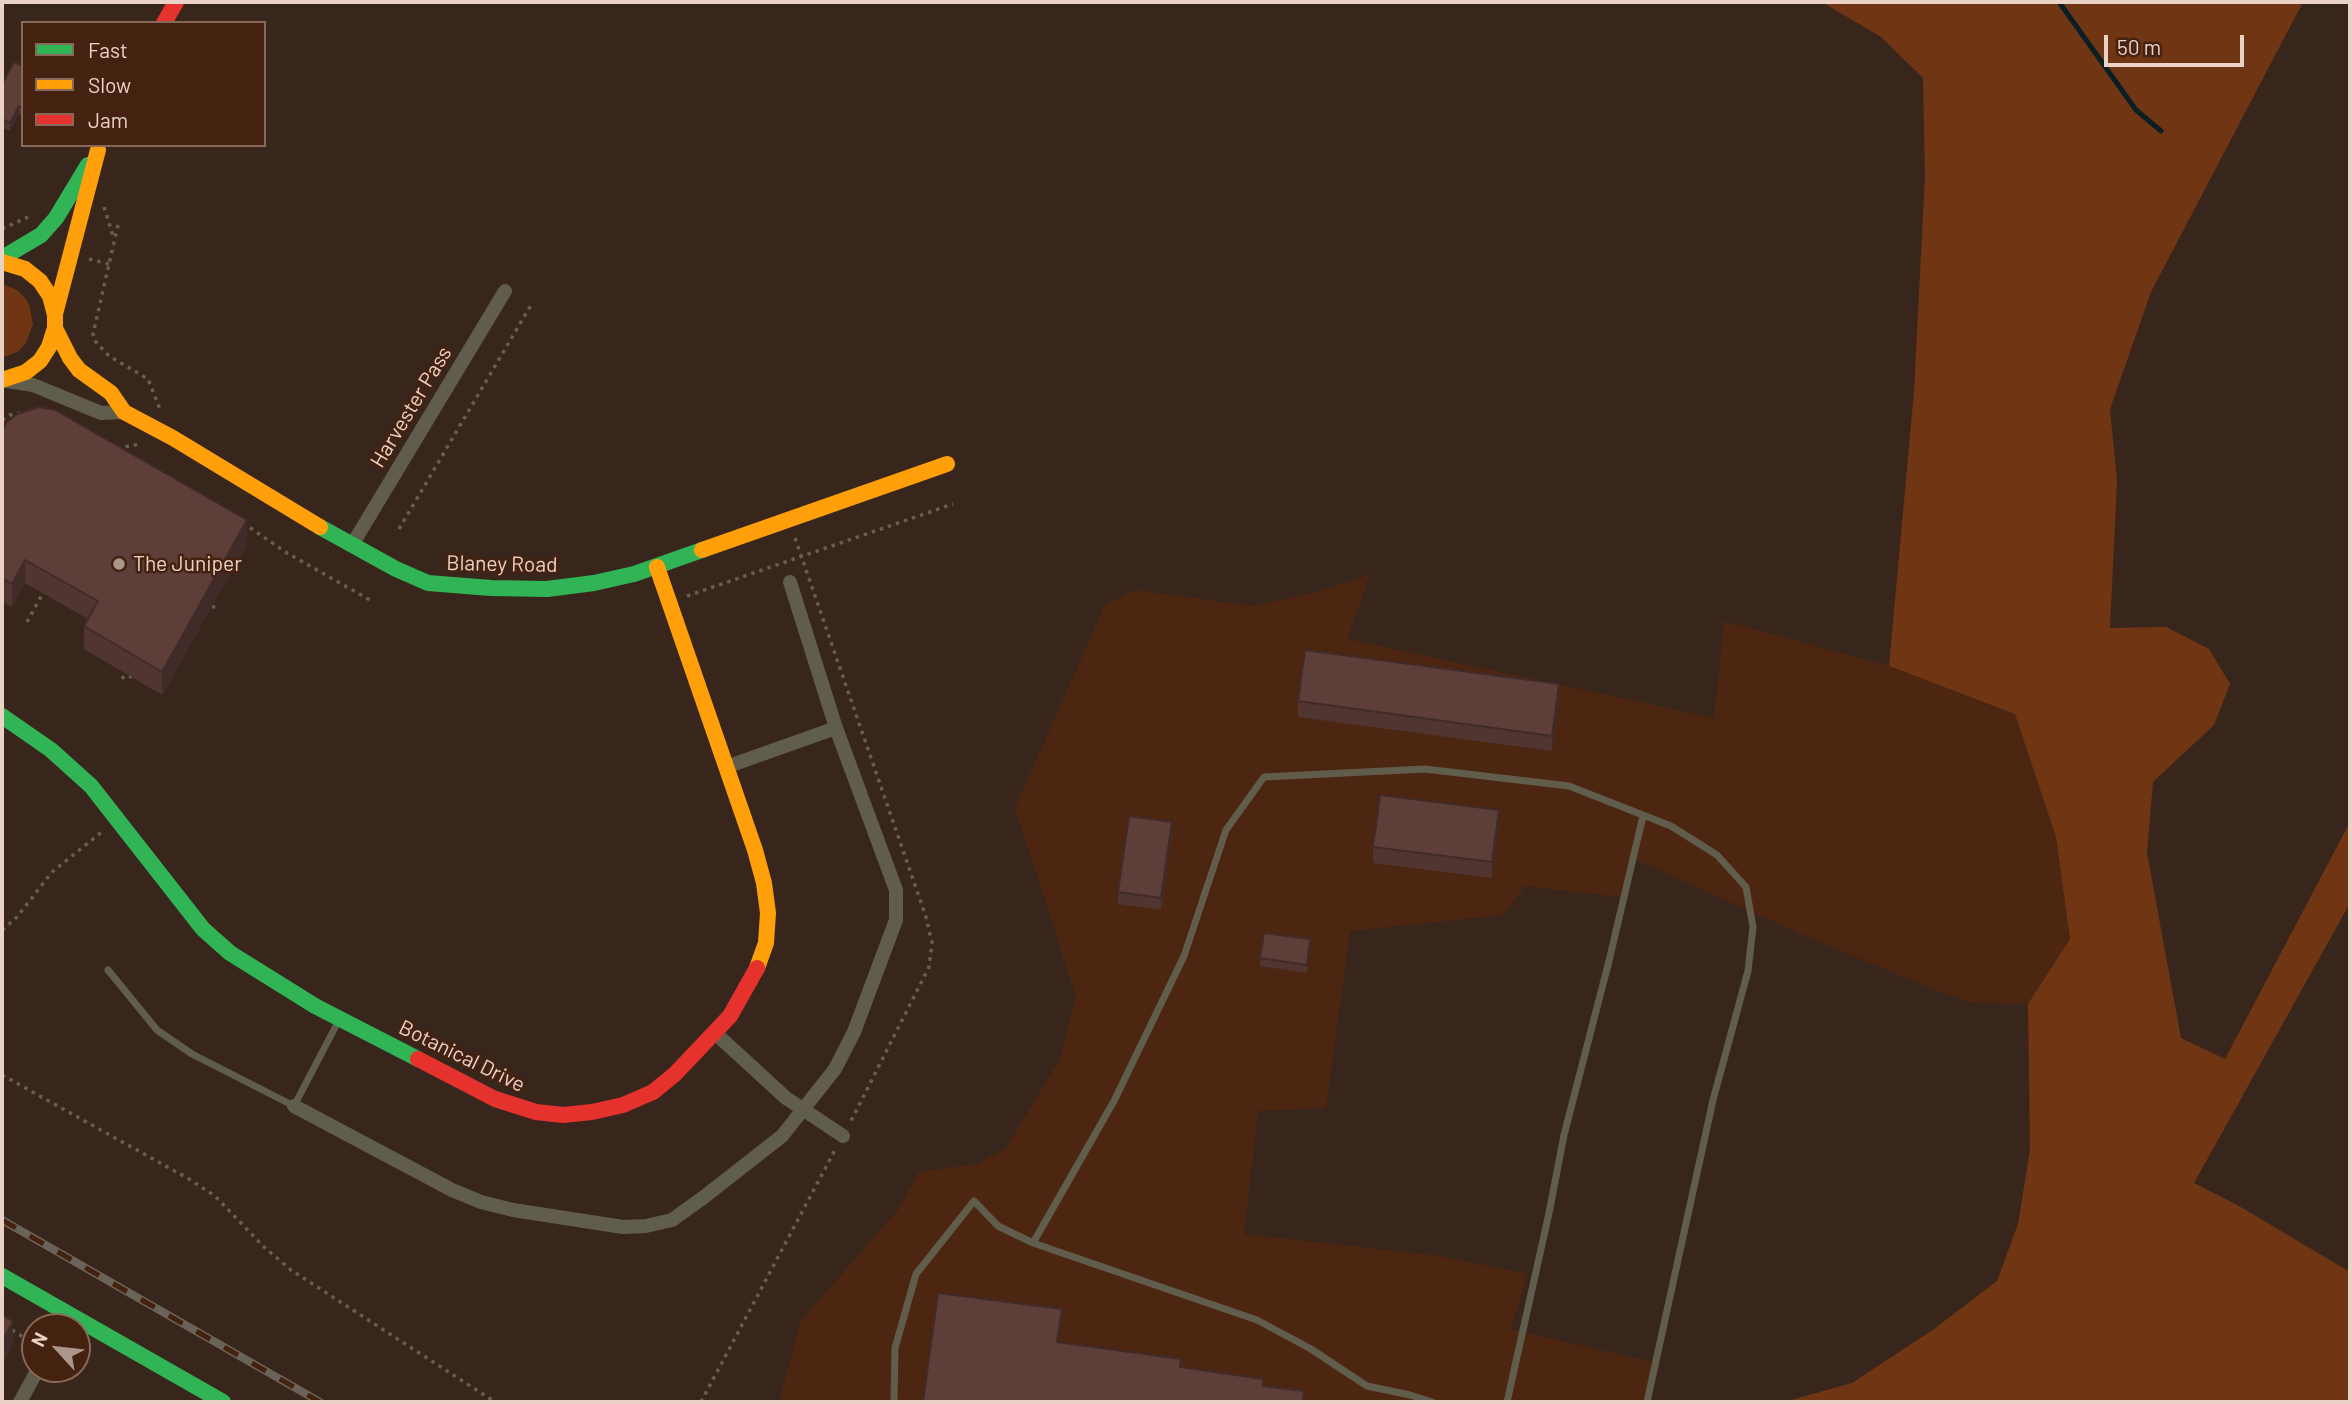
<!DOCTYPE html>
<html>
<head>
<meta charset="utf-8">
<style>
  body { margin:0 }
  #map { position:relative; width:2352px; height:1404px; overflow:hidden; background:#38261c; font-family:Barlow,sans-serif }
  canvas { display:block }
  .frame { position:absolute; inset:0; border:4px solid #ead2c7; pointer-events:none }
  .legend { position:absolute; left:21px; top:21px; width:245px; height:126px; box-sizing:border-box; background:#45220f; border:2px solid #876859; margin:0; padding:9px 12px; list-style:none; font-size:21px; color:#ead2c7 }
  .legend li { display:flex; align-items:center; gap:14px; height:35px }
  .legend b { width:35px; border:2px solid #876859 }
  .north { position:absolute; left:21px; top:1313px; width:70px; height:70px; box-sizing:border-box; background:#45220f; border:2px solid #876859; border-radius:50%; rotate:297deg; font-size:19px; font-weight:700; line-height:28px; text-align:center; color:#ead2c7 }
  .north::after { content:''; display:block; margin:auto; width:24px; height:32px; background:#ac968b; clip-path:polygon(50% 0,100% 100%,50% 72%,0 100%) }
  .scale { position:absolute; left:2104px; top:35px; width:140px; height:32px; box-sizing:border-box; border:4px solid #ead2c7; border-top:0; padding-left:9px; font-size:21px; line-height:24px; white-space:nowrap; color:#ead2c7; -webkit-text-stroke:5px #45220f; paint-order:stroke }
</style>
</head>
<body>
<div id="map">
<canvas width="2352" height="1404"></canvas>
<div class="frame"></div>
<ul class="legend">
<li><b style="height:9px;background:#30b455"></b>Fast</li>
<li><b style="height:9px;background:#ff9f0a"></b>Slow</li>
<li><b style="height:9px;background:#e5322d"></b>Jam</li>
</ul>
<div class="north">N</div>
<div class="scale">50 m</div>
</div>
<script>
const ctx = document.querySelector('canvas').getContext('2d');
ctx.lineJoin = 'round';
function fillPath(path, color) { ctx.fillStyle = color; ctx.fill(path, 'evenodd'); }
const shape = rows => new Path2D(rows.map(r => 'M' + r).join(''));
function trace(path, color, width, dash) { ctx.strokeStyle = color; ctx.lineWidth = width; ctx.lineCap = dash ? 'butt' : 'round'; ctx.setLineDash(dash || []); ctx.stroke(path); }
function drawText(font, color, halo, rows, align = 'center') {
  ctx.font = font + ' Barlow,sans-serif'; ctx.lineWidth = 5; ctx.setLineDash([]); ctx.textBaseline = 'middle'; ctx.strokeStyle = halo; ctx.fillStyle = color; for (const [text, x, y, turn = 0] of rows) {
    ctx.save(); ctx.translate(x, y); ctx.rotate((+turn || 0) * Math.PI / 180); ctx.textAlign = isNaN(turn) ? turn : align; if (halo) ctx.strokeText(text, 0, 0); ctx.fillText(text, 0, 0); ctx.restore();
  }
}
fillPath(shape([
  [1370,575,1347,639,1714,718,1724,621,1889,666,2015,714,2056,837,2070,940,2028,1004,1974,1003,1930,988,1810,938,1632,858,1620,897,1525,886,1503,915,1350,931,1326,1108,1258,1111,1244,1234,1440,1256,1528,1274,1511,1329,1660,1364,1645,1401,1650,1402,779,1402,800,1322,898,1210,919,1172,976,1164,1005,1149,1060,1059,1076,996,1015,808,1105,605,1135,590,1252,606,1317,592]
]), '#4d2611');
fillPath(shape([
  [1822,2,2303,2,2151,292,2110,409,2117,481,2110,628,2166,627,2209,649,2230,684,2214,725,2153,782,2147,853,2181,1038,2225,1059,2350,822,2350,903,2194,1183,2239,1206,2350,1272,2350,1402,1784,1402,1852,1383,1934,1329,1997,1281,2018,1224,2030,1150,2028,1004,2070,939,2056,837,2015,714,1889,666,1914,391,1925,177,1923,78,1881,37],
  [2,284,17,290,23,296,29,304,33,324,26,343,19,351,2,358]
]), '#703614');
trace(shape([
  [2059,2,2136,110,2161,131]
]), '#0b1e24', 5);
trace(shape([
  [104,207,113,236],
  [118,225,93,334,94,340,109,356,148,379,160,409],
  [2,229,28,217],
  [89,259,109,264],
  [2,420,10,415,26,412],
  [117,448,141,444],
  [243,523,287,553,370,600],
  [399,529,531,305],
  [795,538,926,917,932,943,929,967,850,1123],
  [687,596,953,504],
  [212,606,219,610],
  [27,622,43,593],
  [122,679,124,676,135,677],
  [2,930,17,917,52,872,103,831],
  [2,1075,189,1179,215,1196,264,1247,291,1270,495,1402],
  [12,1330,28,1340],
  [701,1402,836,1148]
]), '#655f52', 3.5, [3.5, 5]);
trace(shape([
  [108,970,157,1030,192,1054,294,1106,339,1020],
  [1033,1243,1114,1101,1184,956,1226,830,1264,777,1425,769,1569,786,1671,826,1717,855,1746,887,1753,927,1748,971,1713,1100,1647,1402],
  [894,1402,895,1348,916,1274,974,1201,998,1226,1033,1243,1257,1320,1311,1349,1367,1386,1410,1395,1432,1402],
  [1507,1402,1549,1213,1564,1135,1609,961,1643,816]
]), '#615d4c', 7);
trace(shape([
  [7,381,33,385,101,413,124,412],
  [352,545,505,291],
  [790,582,836,728],
  [715,1033,786,1098,843,1136],
  [294,1106,452,1190,481,1202,513,1210,623,1227,646,1226,672,1220,704,1197,782,1136,835,1069,854,1032,896,920,896,890,836,728,726,767],
  [20,1402,38,1369]
]), '#615d4c', 14);
trace(shape([
  [2,258,41,235,56,218,88,165],
  [320,527,396,569,428,583,491,588,547,589,594,583,634,574,702,550],
  [2,716,51,750,91,786,203,929,230,953,315,1006,418,1059],
  [2,1276,223,1402]
]), '#30b455', 16);
trace(shape([
  [2,262,25,269,40,281,50,296,55,315,55,328,49,347,40,361,26,372,2,380],
  [55,314,98,150],
  [55,328,70,358,79,370,111,393,124,412,173,438,320,527],
  [702,550,947,464],
  [657,567,755,850,764,883,768,913,766,943,757,968]
]), '#ff9f0a', 16);
trace(shape([
  [164,23,176,2],
  [418,1059,495,1099,536,1112,563,1115,592,1112,623,1105,653,1092,675,1074,730,1016,757,968]
]), '#e5322d', 16);
const rail = shape([
  [2,1220,320,1402]
]);
trace(rail, '#6b6358', 8);
trace(rail, '#45220f', 5, [16]);
fillPath(shape([
  [23,66,22,116,19,114,10,131,2,127,2,85],
  [2,432,247,544,162,695,84,649,84,626,88,619,25,583,12,607,2,601],
  [1559,700,1552,751,1298,717,1298,701],
  [1499,826,1492,878,1373,863,1373,847],
  [1172,835,1161,910,1118,904,1118,892],
  [1310,947,1307,973,1260,966,1260,958]
]), '#503531');
fillPath(shape([
  [19,106,19,114,10,131,10,123],
  [247,520,247,544,162,695,162,672],
  [25,560,25,583,12,607,12,584],
  [1559,684,1559,700,1552,751,1552,736],
  [1499,810,1499,826,1492,878,1492,862],
  [1172,822,1172,835,1161,910,1161,898],
  [1310,939,1310,947,1307,973,1307,965],
  [1062,1309,1062,1318,1057,1351,1057,1342],
  [13,1321,13,1344,2,1365,2,1342]
]), '#412b28');
const building = shape([
  [14,62,23,66,23,106,22,107,19,106,10,123,2,119,2,85,14,62],
  [39,407,55,410,247,520,162,672,84,626,98,601,25,560,12,584,2,578,2,432,6,423,17,414,39,407],
  [1305,650,1559,684,1552,736,1298,701,1305,650],
  [1380,795,1499,810,1492,862,1373,847,1380,795],
  [1129,816,1172,822,1161,898,1118,892,1129,816],
  [1264,933,1310,939,1307,965,1260,958,1264,933],
  [938,1293,1062,1309,1057,1342,1181,1359,1180,1367,1263,1379,1263,1386,1304,1391,1303,1400,1320,1402,923,1402,938,1293],
  [2,1315,13,1321,2,1342,2,1315]
]);
fillPath(building, '#5d3e39');
trace(building, '#412b28', 2);
for (const [x, y, r, color] of [
  [119,564,7,"#ac968b"]
]) { const dot = new Path2D(); dot.arc(x, y, r, 0, 2 * Math.PI); ctx.fillStyle = color; ctx.fill(dot); trace(dot, '#45220f', 2.5); }
drawText('21px', '#ead2c7', '#45220f', [
  ["Harvester Pass",411,407,-59],
  ["Blaney Road",502,564,1],
  ["Botanical Drive",462,1056,26]
]);
drawText('21px', '#ead2c7', '#45220f', [
  ["The Juniper",133,564]
], 'left');
</script>
</body>
</html>
